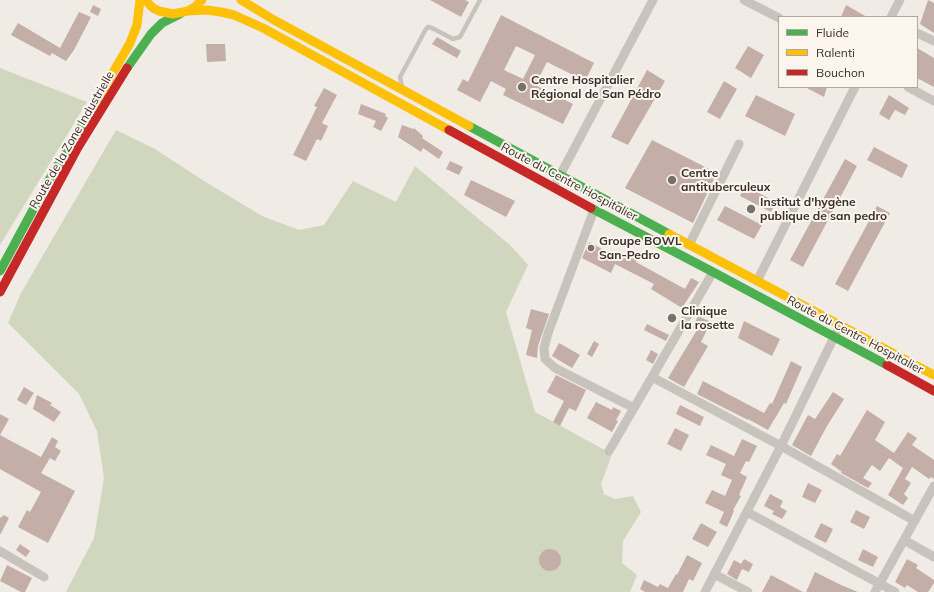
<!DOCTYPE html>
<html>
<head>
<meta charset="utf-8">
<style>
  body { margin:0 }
  #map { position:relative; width:934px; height:592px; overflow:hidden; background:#f0ebe5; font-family:Mulish,sans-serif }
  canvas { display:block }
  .legend { position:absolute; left:778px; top:16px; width:140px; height:72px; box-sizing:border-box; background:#fbf5ee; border:1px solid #aea6a0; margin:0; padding:5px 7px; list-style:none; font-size:12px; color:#3b302b }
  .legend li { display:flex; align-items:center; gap:8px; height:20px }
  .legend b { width:20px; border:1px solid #aea6a0 }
</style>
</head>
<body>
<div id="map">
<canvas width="934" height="592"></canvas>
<ul class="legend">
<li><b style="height:5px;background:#4caf50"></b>Fluide</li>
<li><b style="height:5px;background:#ffc107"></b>Ralenti</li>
<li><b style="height:5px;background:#c62828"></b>Bouchon</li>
</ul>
</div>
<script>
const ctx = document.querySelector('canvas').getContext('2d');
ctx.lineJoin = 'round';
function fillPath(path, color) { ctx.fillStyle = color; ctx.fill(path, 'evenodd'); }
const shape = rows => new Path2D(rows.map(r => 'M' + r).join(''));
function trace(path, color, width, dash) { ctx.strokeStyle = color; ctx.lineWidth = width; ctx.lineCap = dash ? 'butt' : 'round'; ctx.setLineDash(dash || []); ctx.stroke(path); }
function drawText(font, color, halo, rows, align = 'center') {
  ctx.font = font + ' Mulish,sans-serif'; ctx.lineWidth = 4; ctx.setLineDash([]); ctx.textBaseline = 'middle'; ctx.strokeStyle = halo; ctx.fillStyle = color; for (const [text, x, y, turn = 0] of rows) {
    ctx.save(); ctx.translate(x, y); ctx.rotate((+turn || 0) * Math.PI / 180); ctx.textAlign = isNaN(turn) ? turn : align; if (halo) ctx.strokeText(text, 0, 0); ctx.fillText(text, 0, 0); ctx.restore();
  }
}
fillPath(shape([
  [0,68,87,102,0,245],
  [116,130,155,149,204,181,262,216,299,230,324,225,353,181,396,202,415,166,510,245,528,265,506,312,535,412,612,454,601,484,604,494,615,499,633,496,641,512,623,541,622,563,637,575,630,592,66,592,94,538,104,478,97,431,79,394,8,323,21,293]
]), '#d1d6bf');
fillPath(shape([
  [430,0,465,0,469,2,461,17],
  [928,0,934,3,934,33,920,24],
  [93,5,101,9,98,16,90,12],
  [846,5,867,17,841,17],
  [79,12,91,17,74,50,66,61,52,53,50,56,11,35,18,23,60,48],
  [501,15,594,63,585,81,547,62,535,85,573,104,563,124,503,95,506,89,491,81,480,102,457,90,463,79,468,82],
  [516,46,535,55,523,79,504,70],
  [437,37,461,51,457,58,432,44],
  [206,44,225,44,226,61,207,62],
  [748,46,764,55,751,78,735,68],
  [917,48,934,58,934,87,917,78],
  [647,70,665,81,628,145,611,137],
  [724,81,737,89,720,119,707,112],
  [805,87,827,87,824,97],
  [324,88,337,95,322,123,328,126,321,141,317,139,306,161,293,155,317,107,314,106],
  [756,95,795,114,785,136,745,116],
  [889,95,909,108,905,115,895,110,889,120,879,114],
  [361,104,386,114,385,116,388,118,381,131,373,127,376,121,358,114],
  [402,125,413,129,414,128,423,136,422,138,443,152,439,159,423,148,421,152,398,137],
  [652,140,717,173,693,223,625,188],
  [874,147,908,165,902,178,867,160],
  [845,159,857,166,803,267,790,260],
  [450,161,463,167,459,175,446,169],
  [471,180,515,201,506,217,464,195],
  [745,186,776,202,771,212,740,196],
  [725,206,762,225,754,239,717,220],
  [877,206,890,213,848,291,835,284],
  [589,242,622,260,627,250,639,256,636,262,685,289,691,278,699,282,682,308,651,289,654,284,615,264,611,273,582,258],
  [531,309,549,314,538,346,537,358,526,355,532,330,526,328],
  [698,316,711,322,701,342,708,346,684,387,668,378,697,330,692,328],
  [744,321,780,339,772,356,738,338],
  [647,324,669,335,666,341,644,330],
  [594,341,599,344,592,357,587,354],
  [559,343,580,355,572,368,552,356],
  [651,350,658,354,653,364,646,360],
  [791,361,802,367,786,404,784,403,768,430,748,419,748,420,697,394,703,381,764,413,770,403,772,404],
  [556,375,586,390,576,411,569,408,560,426,553,422,564,401,547,392],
  [24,387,34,393,26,405,17,400],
  [833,392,844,399,827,426,811,456,792,445,808,415,815,419],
  [37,395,52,403,50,405,61,412,54,422,33,409],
  [596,402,612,410,613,407,621,411,616,420,618,421,612,432,587,418],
  [680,405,704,417,700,426,676,414],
  [867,410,885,422,875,440,894,453,908,432,917,438,912,445,934,460,934,479,931,477,929,479,912,467,905,479,911,483,904,494,908,498,903,505,888,495,903,468,889,458,880,471,872,465,863,478,872,483,868,488,841,473,842,472,831,464,837,454,840,456],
  [0,414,9,419,0,435,41,457,52,437,58,441,55,447,61,451,55,461,50,458,41,473,75,491,48,543,18,527,27,510,30,512,41,492,0,469],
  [675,428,689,435,681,451,667,444],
  [742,439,757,446,749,462,746,461,740,473,747,477,739,495,741,496,733,510,734,511,727,527,719,523,724,512,705,503,712,490,725,496,732,480,721,475,726,464,706,455,711,445,734,456],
  [808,483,822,490,815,503,802,497],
  [770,494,783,501,780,507,787,511,782,519,772,514,774,511,764,506],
  [856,510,870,517,864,529,850,522],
  [4,515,9,518,0,535,0,518],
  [701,523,717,532,708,547,692,539],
  [821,523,833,529,826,543,814,537],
  [20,544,30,551,26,557,16,550],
  [863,549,878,557,873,567,858,560],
  '539 560a11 11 0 1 1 22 0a11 11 0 1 1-22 0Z',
  [687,555,702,563,693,581,689,579,683,592,645,592,640,589,644,580,658,587,660,584,668,588,676,574,677,575],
  [744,559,753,564,749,572,742,569,737,580,727,574,734,560,741,564],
  [907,559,918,565,916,568,934,580,934,583,928,592,918,592,907,585,905,588,895,582],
  [7,565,32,578,25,592,21,592,0,581],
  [815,572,841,585,858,592,806,592],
  [771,575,803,592,762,592]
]), '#c3afa7');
trace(shape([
  [402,86,400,77,426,29,428,27,432,28,453,39,460,37,480,0]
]), '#c9c3be', 4.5);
trace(shape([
  [744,0,779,18],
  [891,17,900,0],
  [917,33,934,41],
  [908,87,934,101],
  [557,181,653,0],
  [594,210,548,333,544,348,545,359,555,368,634,408],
  [689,245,739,144],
  [757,281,855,87],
  [652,377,781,446,915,521],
  [609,451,713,272],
  [747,512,895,592],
  [904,540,934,557],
  [0,551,44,577],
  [714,574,748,592],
  [705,592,781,446,836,333],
  [875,592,934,486]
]), '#c9c3be', 9);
trace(shape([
  [127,68,151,34,162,23,180,14],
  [469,126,669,234],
  [591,208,713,272,887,365],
  [0,271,49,180,92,109]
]), '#4caf50', 9);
trace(shape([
  [145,0,153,8,159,11,173,14,188,11,196,6,202,0],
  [241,0,274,20,469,126],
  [188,11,207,10,221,12,234,15,263,28,449,130],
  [92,109,130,43,137,25,140,0],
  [669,234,934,375]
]), '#ffc107', 9);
trace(shape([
  [449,130,591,208],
  [0,292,77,149,127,68],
  [887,365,934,391]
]), '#c62828', 9);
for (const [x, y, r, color] of [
  [522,87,5,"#7a716c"],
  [672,180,5,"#7a716c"],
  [751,209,5,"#7a716c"],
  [591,248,4,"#7a716c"],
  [672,318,5,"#7a716c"]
]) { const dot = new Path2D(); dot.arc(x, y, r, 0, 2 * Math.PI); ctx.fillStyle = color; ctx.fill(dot); trace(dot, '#fbf5ee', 1.5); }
drawText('bold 12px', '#3b302b', '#fbf5ee', [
  ["Centre Hospitalier",531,80],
  ["Régional de San Pédro",531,94],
  ["Centre",681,173],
  ["antituberculeux",681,187],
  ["Institut d'hygène",760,202],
  ["publique de san pedro",760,216],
  ["Groupe BOWL",599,241],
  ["San-Pedro",599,255],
  ["Clinique",681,311],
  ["la rosette",681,325]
], 'left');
drawText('12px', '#3b302b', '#fbf5ee', [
  ["Route de la Zone Industrielle",72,140,-60],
  ["Route du Centre Hospitalier",569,182,28],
  ["Route du Centre Hospitalier",855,335,28]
]);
</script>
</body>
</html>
